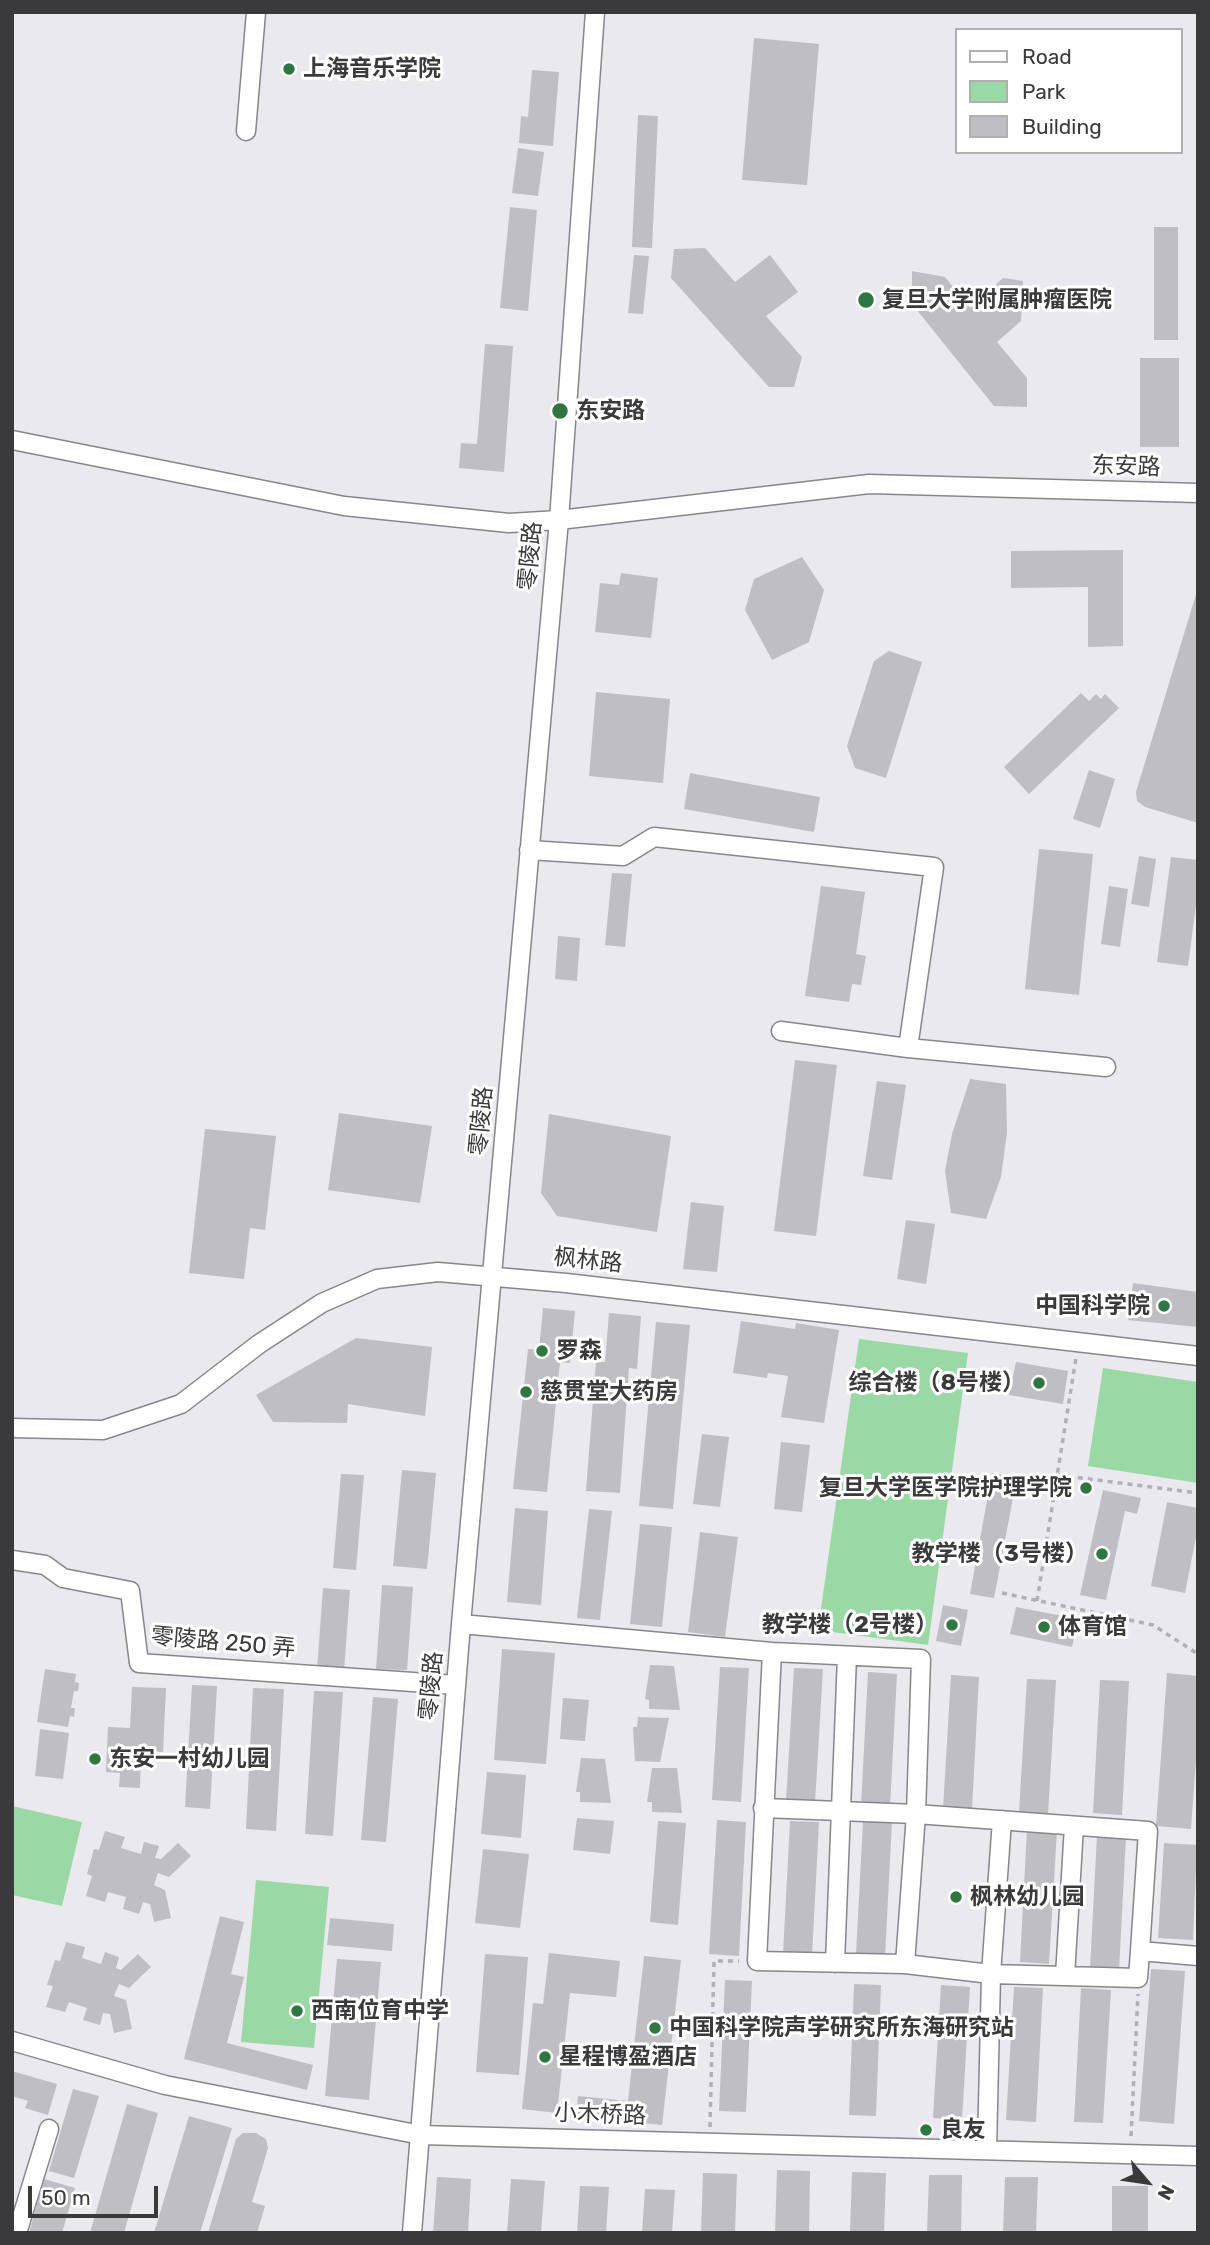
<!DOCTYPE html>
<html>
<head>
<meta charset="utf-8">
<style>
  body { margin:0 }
  #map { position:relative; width:1210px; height:2245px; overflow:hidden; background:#eae9ee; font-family:Rubik,sans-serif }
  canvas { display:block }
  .frame { position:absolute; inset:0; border:14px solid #3a393b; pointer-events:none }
  .legend { position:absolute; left:955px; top:28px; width:228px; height:126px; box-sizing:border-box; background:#fff; border:2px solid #b0b0b1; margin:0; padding:9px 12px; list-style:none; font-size:21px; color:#3a393b }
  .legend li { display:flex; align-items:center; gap:14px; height:35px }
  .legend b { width:35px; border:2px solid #b0b0b1 }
  .north { position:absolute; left:1112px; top:2147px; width:70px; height:70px; -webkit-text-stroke:5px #fff; paint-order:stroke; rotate:119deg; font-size:19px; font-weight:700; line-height:28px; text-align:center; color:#3a393b }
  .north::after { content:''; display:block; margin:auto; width:24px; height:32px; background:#3a393b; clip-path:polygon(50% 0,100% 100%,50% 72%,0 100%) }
  .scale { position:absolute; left:28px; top:2186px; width:130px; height:32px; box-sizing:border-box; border:4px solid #3a393b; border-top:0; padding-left:9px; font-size:21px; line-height:24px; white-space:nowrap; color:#3a393b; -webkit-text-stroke:5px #fff; paint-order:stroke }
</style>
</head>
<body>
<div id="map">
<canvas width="1210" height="2245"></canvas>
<div class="frame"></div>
<ul class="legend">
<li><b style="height:9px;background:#fff"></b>Road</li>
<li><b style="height:19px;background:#9ad9a6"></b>Park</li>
<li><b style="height:19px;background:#bfbec2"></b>Building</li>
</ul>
<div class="north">N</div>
<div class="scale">50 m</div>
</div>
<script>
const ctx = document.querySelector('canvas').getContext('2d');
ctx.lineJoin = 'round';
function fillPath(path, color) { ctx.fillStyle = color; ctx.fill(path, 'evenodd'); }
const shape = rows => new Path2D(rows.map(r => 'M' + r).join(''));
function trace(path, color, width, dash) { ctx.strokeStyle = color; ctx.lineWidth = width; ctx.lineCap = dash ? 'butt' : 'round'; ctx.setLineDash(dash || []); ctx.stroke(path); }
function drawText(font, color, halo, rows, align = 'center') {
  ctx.font = font + ' Rubik,"Noto Sans SC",sans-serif'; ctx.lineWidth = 6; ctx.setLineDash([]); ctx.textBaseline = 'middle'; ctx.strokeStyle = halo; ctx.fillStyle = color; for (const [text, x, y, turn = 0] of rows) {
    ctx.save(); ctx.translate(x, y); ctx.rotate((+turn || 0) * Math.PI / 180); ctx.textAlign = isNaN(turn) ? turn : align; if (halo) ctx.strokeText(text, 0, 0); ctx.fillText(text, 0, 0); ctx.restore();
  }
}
fillPath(shape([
  [859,1339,968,1353,928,1645,818,1630],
  [1103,1368,1198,1382,1198,1483,1088,1466],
  [12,1806,82,1822,62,1906,12,1895],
  [256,1880,329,1887,314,2048,241,2042]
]), '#9ad9a6');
fillPath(shape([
  [754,38,819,44,807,185,742,180],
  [532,70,559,72,553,146,519,143,521,116,528,117],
  [638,115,658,116,652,248,632,247],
  [518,148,544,152,538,196,512,193],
  [510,207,537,210,528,311,500,308],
  [1154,227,1178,227,1178,340,1154,340],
  [705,248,735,282,770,255,798,292,766,316,802,357,794,387,769,387,671,278,674,249],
  [634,255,649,256,643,314,628,313],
  [912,271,945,277,970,308,1003,278,1023,281,1021,321,997,342,1027,378,1027,407,994,406,912,304],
  [485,344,513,346,504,472,459,468,461,443,477,444],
  [1140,358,1179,358,1179,447,1140,447],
  [1123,550,1123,646,1088,647,1088,587,1011,588,1011,551],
  [802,557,824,590,809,642,772,660,745,610,754,579],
  [621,573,658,578,651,638,595,632,600,583,619,585],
  [1197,591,1198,591,1198,823,1145,807,1137,801,1136,792],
  [889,651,922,662,886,778,855,768,847,746,874,661],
  [596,692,670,699,663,783,589,776],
  [1081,693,1089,701,1096,694,1101,699,1105,694,1119,708,1029,794,1004,767],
  [1089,770,1115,779,1100,828,1073,819],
  [690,773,820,797,814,832,684,809],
  [1039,849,1093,854,1079,995,1025,989],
  [1139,856,1156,859,1149,907,1131,904],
  [1171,857,1198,860,1198,890,1188,966,1157,962],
  [612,873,632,874,625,947,605,945],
  [821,886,865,892,856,954,866,956,861,985,852,984,849,1002,805,996],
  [1109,886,1128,889,1120,947,1101,944],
  [558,936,580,938,577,981,555,979],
  [795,1060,837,1065,816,1236,774,1231],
  [970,1079,1006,1084,1007,1133,1001,1177,986,1219,951,1213,945,1171,952,1134],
  [877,1081,906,1085,892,1180,863,1176],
  [339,1113,432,1126,420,1203,328,1190],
  [549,1114,671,1136,657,1232,557,1216,541,1193],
  [205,1129,276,1136,265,1230,250,1228,244,1279,189,1273],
  [691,1202,724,1206,717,1272,683,1269],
  [906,1220,935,1224,926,1284,897,1279],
  [1133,1283,1198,1292,1198,1327,1128,1320],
  [543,1308,575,1311,570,1363,560,1362,547,1492,513,1489,528,1349,539,1350],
  [609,1313,641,1316,637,1369,629,1368,620,1493,586,1491,596,1361,605,1362],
  [741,1321,795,1329,796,1323,839,1330,824,1423,781,1417,788,1376,768,1373,767,1378,733,1373],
  [656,1322,690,1325,673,1509,639,1506],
  [356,1338,432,1347,425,1416,348,1404,347,1423,273,1422,256,1395],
  [1016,1362,1068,1371,1063,1404,1009,1395],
  [702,1434,729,1437,720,1507,693,1504],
  [781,1442,810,1445,802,1512,774,1509],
  [402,1470,436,1473,427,1569,393,1566],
  [992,1473,1017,1477,994,1598,970,1594],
  [341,1474,364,1475,356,1570,333,1568],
  [1103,1490,1141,1498,1137,1514,1125,1511,1106,1600,1080,1595],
  [1167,1502,1198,1508,1198,1527,1185,1593,1151,1586],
  [515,1508,548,1511,541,1605,507,1602],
  [589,1509,612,1511,600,1620,577,1618],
  [640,1524,672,1527,662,1627,630,1624],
  [700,1532,738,1537,725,1637,688,1632],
  [382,1585,413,1587,407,1670,376,1669],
  [323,1588,350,1590,344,1671,317,1669],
  [943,1605,968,1610,961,1646,936,1641],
  [1016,1607,1078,1619,1072,1647,1010,1634],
  [502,1649,555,1653,546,1764,494,1760],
  [650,1665,674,1666,680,1710,649,1709,649,1700,645,1699],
  [720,1667,749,1668,741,1802,712,1800],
  [794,1668,823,1669,815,1803,786,1801],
  [45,1669,76,1674,75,1682,79,1683,78,1691,74,1691,71,1708,75,1708,74,1717,70,1716,68,1727,37,1722],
  [868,1672,897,1674,890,1807,861,1806],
  [1167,1673,1198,1676,1198,1733,1191,1829,1156,1826],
  [951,1675,979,1677,972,1810,943,1809],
  [1027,1679,1056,1680,1048,1814,1019,1812],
  [1100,1680,1129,1681,1122,1815,1093,1813],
  [192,1685,217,1686,210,1809,185,1807],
  [132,1687,166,1688,163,1752,141,1751,140,1788,119,1787,120,1773,106,1772,108,1727,130,1728],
  [253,1688,284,1689,276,1831,246,1829],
  [314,1691,343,1692,333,1836,305,1834],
  [373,1697,398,1699,386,1842,361,1840],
  [563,1698,589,1700,585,1741,560,1739],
  [638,1717,669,1718,660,1762,635,1761,633,1727,637,1727],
  [40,1729,69,1733,63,1779,35,1776],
  [581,1758,605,1759,611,1803,580,1802,580,1792,576,1792],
  [652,1768,677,1768,682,1813,652,1812,652,1802,647,1802],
  [487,1772,526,1775,521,1838,481,1834],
  [577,1818,614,1821,610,1854,573,1850],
  [717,1820,746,1822,739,1956,709,1954],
  [658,1821,686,1823,678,1925,650,1922],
  [790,1821,819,1822,812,1956,783,1954],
  [863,1821,892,1822,885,1956,856,1954],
  [1027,1829,1057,1830,1049,1964,1020,1962],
  [105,1831,125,1837,121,1848,141,1854,144,1842,159,1846,155,1858,161,1859,178,1843,191,1856,169,1877,158,1873,154,1885,165,1890,171,1918,154,1922,150,1904,143,1902,139,1914,123,1909,126,1897,108,1892,105,1902,86,1896,92,1876,87,1874,94,1849,99,1850],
  [1097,1835,1126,1837,1119,1970,1090,1969],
  [1164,1843,1197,1845,1193,1940,1158,1938],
  [483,1849,529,1854,520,1928,475,1923],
  [220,1916,244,1922,231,1974,244,1977,227,2043,313,2065,307,2090,184,2059],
  [330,1918,394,1924,392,1951,327,1945],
  [66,1942,85,1947,82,1958,101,1964,105,1952,119,1957,116,1968,121,1970,138,1954,151,1967,129,1988,119,1984,114,1996,126,2000,132,2029,114,2033,110,2014,103,2013,100,2025,83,2020,87,2008,69,2002,65,2012,46,2007,53,1986,47,1985,55,1960,60,1961],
  [549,1953,620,1961,616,1997,570,1993,557,2113,522,2109,533,2003,543,2004],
  [485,1954,528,1957,519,2075,476,2072],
  [644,1956,681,1960,662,2125,576,2116,578,2096,628,2101],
  [337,1959,381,1962,369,2100,325,2096],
  [1151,1969,1185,1971,1174,2124,1139,2121],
  [725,1980,752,1981,746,2112,719,2111],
  [854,1984,881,1985,876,2116,849,2115],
  [941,1985,970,1987,962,2120,933,2118],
  [1014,1987,1043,1988,1036,2122,1006,2120],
  [1081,1988,1111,1990,1103,2123,1074,2122],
  [12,2071,57,2084,48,2115,25,2108,28,2101,12,2096],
  [73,2089,99,2096,74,2178,49,2171],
  [127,2104,158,2113,124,2233,90,2233],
  [189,2116,232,2128,200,2233,154,2233],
  [243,2133,256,2133,266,2139,268,2148,252,2202,265,2206,257,2233,208,2233,236,2139],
  [777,2170,810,2171,809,2233,775,2233],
  [852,2172,886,2173,884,2233,850,2233],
  [703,2173,737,2174,735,2233,701,2233],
  [929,2175,962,2175,961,2233,927,2233],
  [437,2177,471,2179,468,2233,433,2233],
  [1005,2177,1038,2177,1036,2233,1003,2233],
  [44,2179,75,2188,62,2233,29,2233],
  [511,2179,545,2181,541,2233,507,2233],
  [580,2186,609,2187,606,2233,577,2233],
  [1112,2186,1148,2186,1148,2231,1112,2233],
  [645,2189,675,2190,672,2233,642,2233]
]), '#bfbec2');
const minor = shape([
  [246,131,256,12],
  [12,440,344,506,509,523,559,520,869,484,1198,493],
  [529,850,623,856,654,837,934,867,908,1048,1106,1067],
  [781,1031,908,1048],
  [12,1428,103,1430,181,1404,259,1344,322,1303,377,1279,438,1272,566,1283,1198,1356],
  [12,1560,45,1565,63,1578,130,1591,139,1663,456,1685],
  [461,1624,772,1652,921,1659,916,1814,905,1964,991,1974,1002,1820],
  [772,1652,757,1961,905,1964],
  [763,1808,916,1814,1148,1831,1140,1951],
  [835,1963,847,1656],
  [1065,1976,1074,1826],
  [12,2041,165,2085,421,2135,1198,2156],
  [987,2150,991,1974,1138,1978,1140,1951,1198,1956],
  [17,2233,49,2129],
  [412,2233,461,1624,559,520,595,12]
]);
trace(minor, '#87878b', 21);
trace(shape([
  [1058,1475,1198,1493],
  [1002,1593,1153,1625,1198,1654],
  [1037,1601,1076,1358],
  [710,2127,714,1961,739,1961],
  [1131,2136,1138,1994]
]), '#b1b0b4', 3.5, [5, 5]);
trace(minor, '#fff', 18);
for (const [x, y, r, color] of [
  [289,69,7,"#2f7643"],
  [866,300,9,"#2f7643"],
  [560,411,9,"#2f7643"],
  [1164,1306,7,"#2f7643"],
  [542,1351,7,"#2f7643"],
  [1039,1383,7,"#2f7643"],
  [526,1392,7,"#2f7643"],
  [1086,1488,7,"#2f7643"],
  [1102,1554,7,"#2f7643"],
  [952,1625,7,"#2f7643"],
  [1044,1627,7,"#2f7643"],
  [95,1759,7,"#2f7643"],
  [956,1897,7,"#2f7643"],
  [297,2011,7,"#2f7643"],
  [655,2028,7,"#2f7643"],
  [545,2057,7,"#2f7643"],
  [926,2130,7,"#2f7643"]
]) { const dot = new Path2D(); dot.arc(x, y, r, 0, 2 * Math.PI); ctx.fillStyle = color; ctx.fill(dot); trace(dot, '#fff', 2.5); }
drawText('bold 23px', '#3a393b', '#fff', [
  ["上海音乐学院",303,69],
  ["复旦大学附属肿瘤医院",882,300],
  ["东安路",576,411],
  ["中国科学院",1150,1306,"right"],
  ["罗森",556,1351],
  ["综合楼（8号楼）",1025,1383,"right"],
  ["慈贯堂大药房",540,1392],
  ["复旦大学医学院护理学院",1072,1488,"right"],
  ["教学楼（3号楼）",1088,1554,"right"],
  ["教学楼（2号楼）",938,1625,"right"],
  ["体育馆",1058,1627],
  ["东安一村幼儿园",109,1759],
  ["枫林幼儿园",970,1897],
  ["西南位育中学",311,2011],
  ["中国科学院声学研究所东海研究站",669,2028],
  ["星程博盈酒店",559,2057],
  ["良友",940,2130]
], 'left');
drawText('23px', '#3a393b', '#fff', [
  ["东安路",1126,467,2],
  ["零陵路",531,556,-85],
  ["零陵路",482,1121,-85],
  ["枫林路",588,1261,6],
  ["零陵路 250 弄",223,1643,5],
  ["零陵路",432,1686,-85],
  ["小木桥路",600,2115,2]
]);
</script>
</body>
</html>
